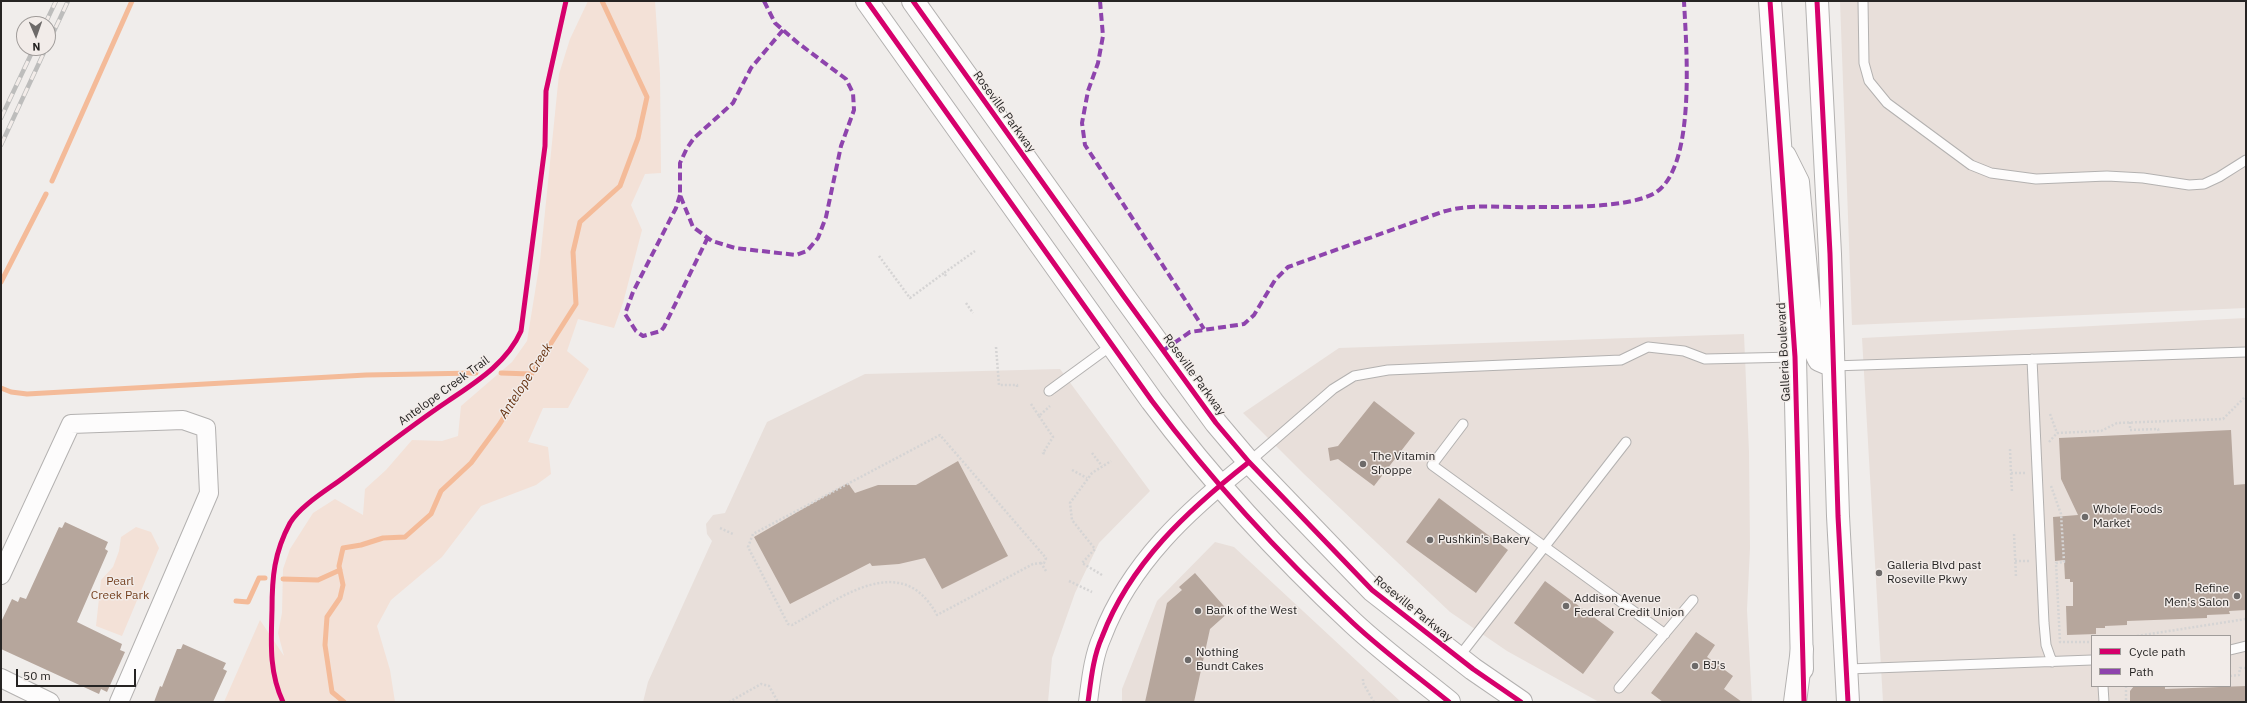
<!DOCTYPE html>
<style>
body{margin:0}
#map{position:relative;width:2247px;height:703px;overflow:hidden;background:#f0edeb;font-family:"IBM Plex Sans",sans-serif}
canvas{display:block}
.frame{position:absolute;inset:0;border:2px solid #262423;pointer-events:none}
.legend{position:absolute;left:2091px;top:635px;width:140px;height:52px;box-sizing:border-box;background:#f2ece9;border:1px solid #a09c9a;margin:0;padding:5px 7px;list-style:none;font-size:12px;color:#262423}
.legend li{display:flex;align-items:center;gap:8px;height:20px}
.legend b{width:20px;border:1px solid #a09c9a}
.north{position:absolute;left:16px;top:16px;width:40px;height:40px;box-sizing:border-box;background:#f2ece9;border:1px solid #a09c9a;border-radius:50%;rotate:178deg;font-size:11px;font-weight:700;line-height:16px;text-align:center;color:#262423}
.north::after{content:'';display:block;margin:auto;width:14px;height:18px;background:#6d6a69;clip-path:polygon(50% 0,100% 100%,50% 72%,0 100%)}
.scale{position:absolute;left:16px;top:669px;width:120px;height:18px;box-sizing:border-box;border:2px solid #262423;border-top:0;padding-left:5px;font-size:12px;line-height:14px;white-space:nowrap;color:#262423;-webkit-text-stroke:3px #f2ece9;paint-order:stroke}
</style>
<div id="map">
<canvas width="2247" height="703"></canvas>
<div class="frame"></div>
<ul class="legend">
<li><b style="height:5px;background:#d6006c"></b>Cycle path</li>
<li><b style="height:5px;background:#8e44ad"></b>Path</li>
</ul>
<div class="north">N</div>
<div class="scale">50 m</div>
</div>
<script>
const ctx = document.querySelector('canvas').getContext('2d');
ctx.lineJoin = 'round';
function fillPath(path, color) { ctx.fillStyle = color; ctx.fill(path, 'evenodd'); }
function strokePath(path, color, width, dash) { ctx.strokeStyle = color; ctx.lineWidth = width; ctx.lineCap = dash ? 'butt' : 'round'; ctx.setLineDash(dash || []); ctx.stroke(path); }
function write(font, color, halo, rows, align = 'center') {
  ctx.font = font + ' "IBM Plex Sans",sans-serif'; ctx.lineWidth = 3; ctx.setLineDash([]); ctx.textBaseline = 'middle'; ctx.strokeStyle = halo; ctx.fillStyle = color; for (const [text, x, y, turn = 0] of rows) {
    ctx.save(); ctx.translate(x, y); ctx.rotate((+turn || 0) * Math.PI / 180); ctx.textAlign = isNaN(turn) ? turn : align; if (halo) ctx.strokeText(text, 0, 0); ctx.fillText(text, 0, 0); ctx.restore();
  }
}
const built = new Path2D(`
 M1840,1H2246V308L1852,325Z
 M2246,318V702H1883L1862,338ZM2092,636H2230V686H2092Z
 M1744,334L1749,452L1750,548L1747,610L1752,702H1599L1507,651L1450,612L1304,474L1243,413L1339,348Z
 M1060,369L1150,491L1099,543L1075,593L1052,658L1048,702H643L648,682L712,541L707,534L706,524L713,515L725,513L767,422L865,374Z
 M1215,542L1234,547L1401,702H1122V689L1157,601Z`);
const green = new Path2D(`
 M588,1H655L660,74L661,173L645,174L631,205L642,230L623,303L614,328L578,319L567,351L589,369L568,408H543L528,442L548,447L551,474L536,485L481,506L442,557L391,600L377,626L390,670L395,702H224L260,620L284,656L278,633L282,613L283,569L290,549L313,513L335,499L363,515L365,489L386,470L412,440L442,441L458,436L461,406L512,362L527,341L540,261L559,74L570,39Z
 M136,527L151,532L159,548L122,636L96,626L101,580L113,567L119,551L121,537Z`);
const stream = new Path2D(`
 M52,181L132,1
 M1,282L46,194
 M501,373L531,374
 M1,388L11,392L27,394L366,375L476,373
 M283,579L318,580L340,570
 M236,601L248,602L259,578H265
 M344,702L332,692L325,645L327,617L340,598L343,585L339,566L343,548L361,545L383,538L405,537L431,514L441,491L471,463L499,425L576,304L573,252L580,222L620,186L638,138L647,97L602,1`);
const building = new Path2D(`
 M1374,401L1415,433L1374,486L1338,459L1330,461L1328,448L1338,446Z
 M2231,430L2234,485L2246,484V610L2229,611L2230,614L2207,615V618L2127,621V625L2105,626V628H2096V634L2067,635L2066,606H2073V582H2070V579H2065L2064,560L2055,561L2053,517L2078,515L2061,479L2059,438Z
 M958,461L1008,556L942,589L925,558L899,564L872,566L870,563L790,604L754,537L848,483L855,493L878,485H916Z
 M1439,498L1508,550L1476,593L1406,542Z
 M65,522L108,542L105,549L108,551L77,622L122,644L120,650L125,652L107,692L101,689L99,694L1,649V622L12,599L18,602L20,597L26,599L59,527L62,528Z
 M1195,573L1229,612L1210,629L1194,702H1145L1167,603L1182,590L1179,587Z
 M1545,581L1614,632L1583,674L1514,623Z
 M1696,632L1715,645L1707,657L1733,676L1724,689L1742,702H1663L1651,693Z
 M183,644L226,663L223,669L227,671L213,702H154L160,686L162,687L177,649H181Z
 M2134,686H2165V689L2246,686V702H2130V691Z`);
const path = new Path2D(`
 M879,256L910,298L944,273
 M946,276L944,273L975,251
 M966,303L973,313
 M996,347L999,385H1017V387
 M1031,404L1039,416L1050,406
 M2050,414L2057,433
 M1039,416L1053,437L1043,453L1046,454
 M2130,422V430L2158,429L2159,433
 M2049,442L2057,433L2101,431L2117,423L2223,419L2246,396
 M2010,449L2011,473H2025
 M1092,453L1102,466
 M1072,470L1087,478
 M2011,473L2012,492
 M2051,486L2061,514L2064,562L2056,563L2060,642H2092
 M720,528L733,534
 M2014,534L2016,577
 M2015,561H2029
 M1041,563L1033,564L937,615C901,548 838,600 792,625L788,624L748,547L753,534L940,435L1046,558L1044,563H1041L1046,571
 M1102,575L1082,563L1095,549L1072,520L1070,503L1092,473L1111,461
 M1069,581L1092,592
 M2137,636L2246,619
 M2230,676L2239,675L2240,668H2246
 M1363,679V683L1374,702
 M2126,686V702
 M729,702L761,684L769,686L778,702`);
const lane = new Path2D(`
 M1863,1L1864,63L1869,81L1887,103L1971,165L1991,173L2036,179L2107,176L2143,178L2189,185L2204,184L2219,177L2246,160
 M2032,359L2044,623L2046,645L2052,662
 M1833,366L2246,352
 M1049,391L1112,345
 M1463,424L1432,465L1665,634
 M1249,462L1333,389L1354,376L1388,370L1621,360L1648,347L1684,351L1705,359L1795,357
 M2230,650L2246,646
 M1458,658L1626,442
 M1848,669L2092,660
 M2103,686L2104,702
 M1619,688L1693,600`);
const street = new Path2D(`
 M1,575L71,424L183,420L206,428L209,493L119,702
 M1,678L50,702
 M1088,702C1091,680 1093,657 1102,637C1130,563 1188,510 1249,462`);
const secondary = new Path2D(`
 M1770,1L1795,357L1802,669
 M1817,1L1830,254L1838,516L1848,702
 M1785,156L1798,182L1813,347L1819,360L1833,366`);
const primary = new Path2D(`
 M867,1L1152,401C1212,481 1280,555 1353,623C1383,651 1417,676 1449,702
 M913,1L1125,298L1216,423L1249,462L1372,590L1473,669L1521,702
 M1795,702L1802,649`);
const rail = new Path2D(`
 M45,24L56,1
 M48,44L68,1
 M1,118L34,48
 M1,145L46,48`);
const quiet = new Path2D(`
 M764,1L775,23L783,30L798,43L846,79L853,93L854,110L841,146L826,217L818,238L807,251L796,255L735,248L712,241L693,227L680,195V163L687,148L694,138L733,103L751,68L783,30
 M1100,1L1103,36L1098,63L1088,91L1082,123L1085,145L1204,329
 M680,195L676,208L633,292L625,314L636,331L643,336L661,331L664,327L708,237
 M1164,350L1190,332L1244,324L1254,315L1275,280L1288,267L1442,212C1471,203 1504,208 1535,207C1566,207 1629,208 1655,193C1697,167 1686,44 1684,1`);
const cycleway = new Path2D(`
 M867,1L1152,401C1212,481 1280,555 1353,623C1383,651 1417,676 1449,702
 M913,1L1125,298L1216,423L1249,462L1372,590L1473,669L1521,702
 M1770,1L1795,357L1804,702
 M1817,1L1830,254L1838,516L1848,702
 M283,702C269,672 271,643 272,610C272,577 274,553 290,523C300,506 327,490 343,478C378,452 412,425 448,401C476,382 507,363 521,331L545,146L546,91L566,1
 M1088,702C1091,680 1093,657 1102,637C1130,563 1188,510 1249,462`);
const markers = [
 [1363,464,4,"#6d6a69"],
 [2085,517,4,"#6d6a69"],
 [1430,540,4,"#6d6a69"],
 [1879,573,4,"#6d6a69"],
 [2237,596,4,"#6d6a69"],
 [1566,606,4,"#6d6a69"],
 [1198,611,4,"#6d6a69"],
 [1188,660,4,"#6d6a69"],
 [1695,666,4,"#6d6a69"]
];
const streetNames = [
 ["Roseville Parkway",1004,112,54],
 ["Galleria Boulevard",1784,352,-93],
 ["Roseville Parkway",1194,375,54],
 ["Antelope Creek Trail",444,391,-36],
 ["Roseville Parkway",1413,609,39]
];
const poiNames = [
 ["The Vitamin",1371,457],
 ["Shoppe",1371,471],
 ["Whole Foods",2093,510],
 ["Market",2093,524],
 ["Pushkin's Bakery",1438,540],
 ["Galleria Blvd past",1887,566],
 ["Roseville Pkwy",1887,580],
 ["Refine",2229,589,"right"],
 ["Men's Salon",2229,603,"right"],
 ["Addison Avenue",1574,599],
 ["Federal Credit Union",1574,613],
 ["Bank of the West",1206,611],
 ["Nothing",1196,653],
 ["Bundt Cakes",1196,667],
 ["BJ's",1703,666]
];
const parkNames = [
 ["Pearl",120,582],
 ["Creek Park",120,596]
];
const waterNames = [
 ["Antelope Creek",526,381,-57]
];
fillPath(built, '#e8dfda');
fillPath(green, '#f3e1d7');
strokePath(stream, '#f4bb99', 5);
fillPath(building, '#b6a69c');
strokePath(lane, '#b3b1b0', 11);
strokePath(street, '#b3b1b0', 20);
strokePath(secondary, '#b3b1b0', 24);
strokePath(primary, '#b3b1b0', 24);
strokePath(path, '#d5d4d4', 2.5, [2, 2]);
strokePath(lane, '#fdfcfc', 9);
strokePath(street, '#fdfcfc', 18);
strokePath(secondary, '#fdfcfc', 22);
strokePath(primary, '#fdfcfc', 22);
strokePath(rail, '#bdbdbc', 4.5);
strokePath(rail, '#f2ece9', 3, [9]);
strokePath(quiet, '#8e44ad', 4, [8, 4]);
strokePath(cycleway, '#d6006c', 5);
for (const [x, y, r, color] of markers) { const dot = new Path2D(); dot.arc(x, y, r, 0, 2 * Math.PI); ctx.fillStyle = color; ctx.fill(dot); strokePath(dot, '#f2ece9', 1.5); }
write('12px', '#262423', '#f2ece9', streetNames);
write('12px', '#262423', '#f2ece9', poiNames, 'left');
write('12px', '#743f1e', '#f2ece9', parkNames);
write('italic 13px', '#673311', '#f2ece9', waterNames);
</script>
